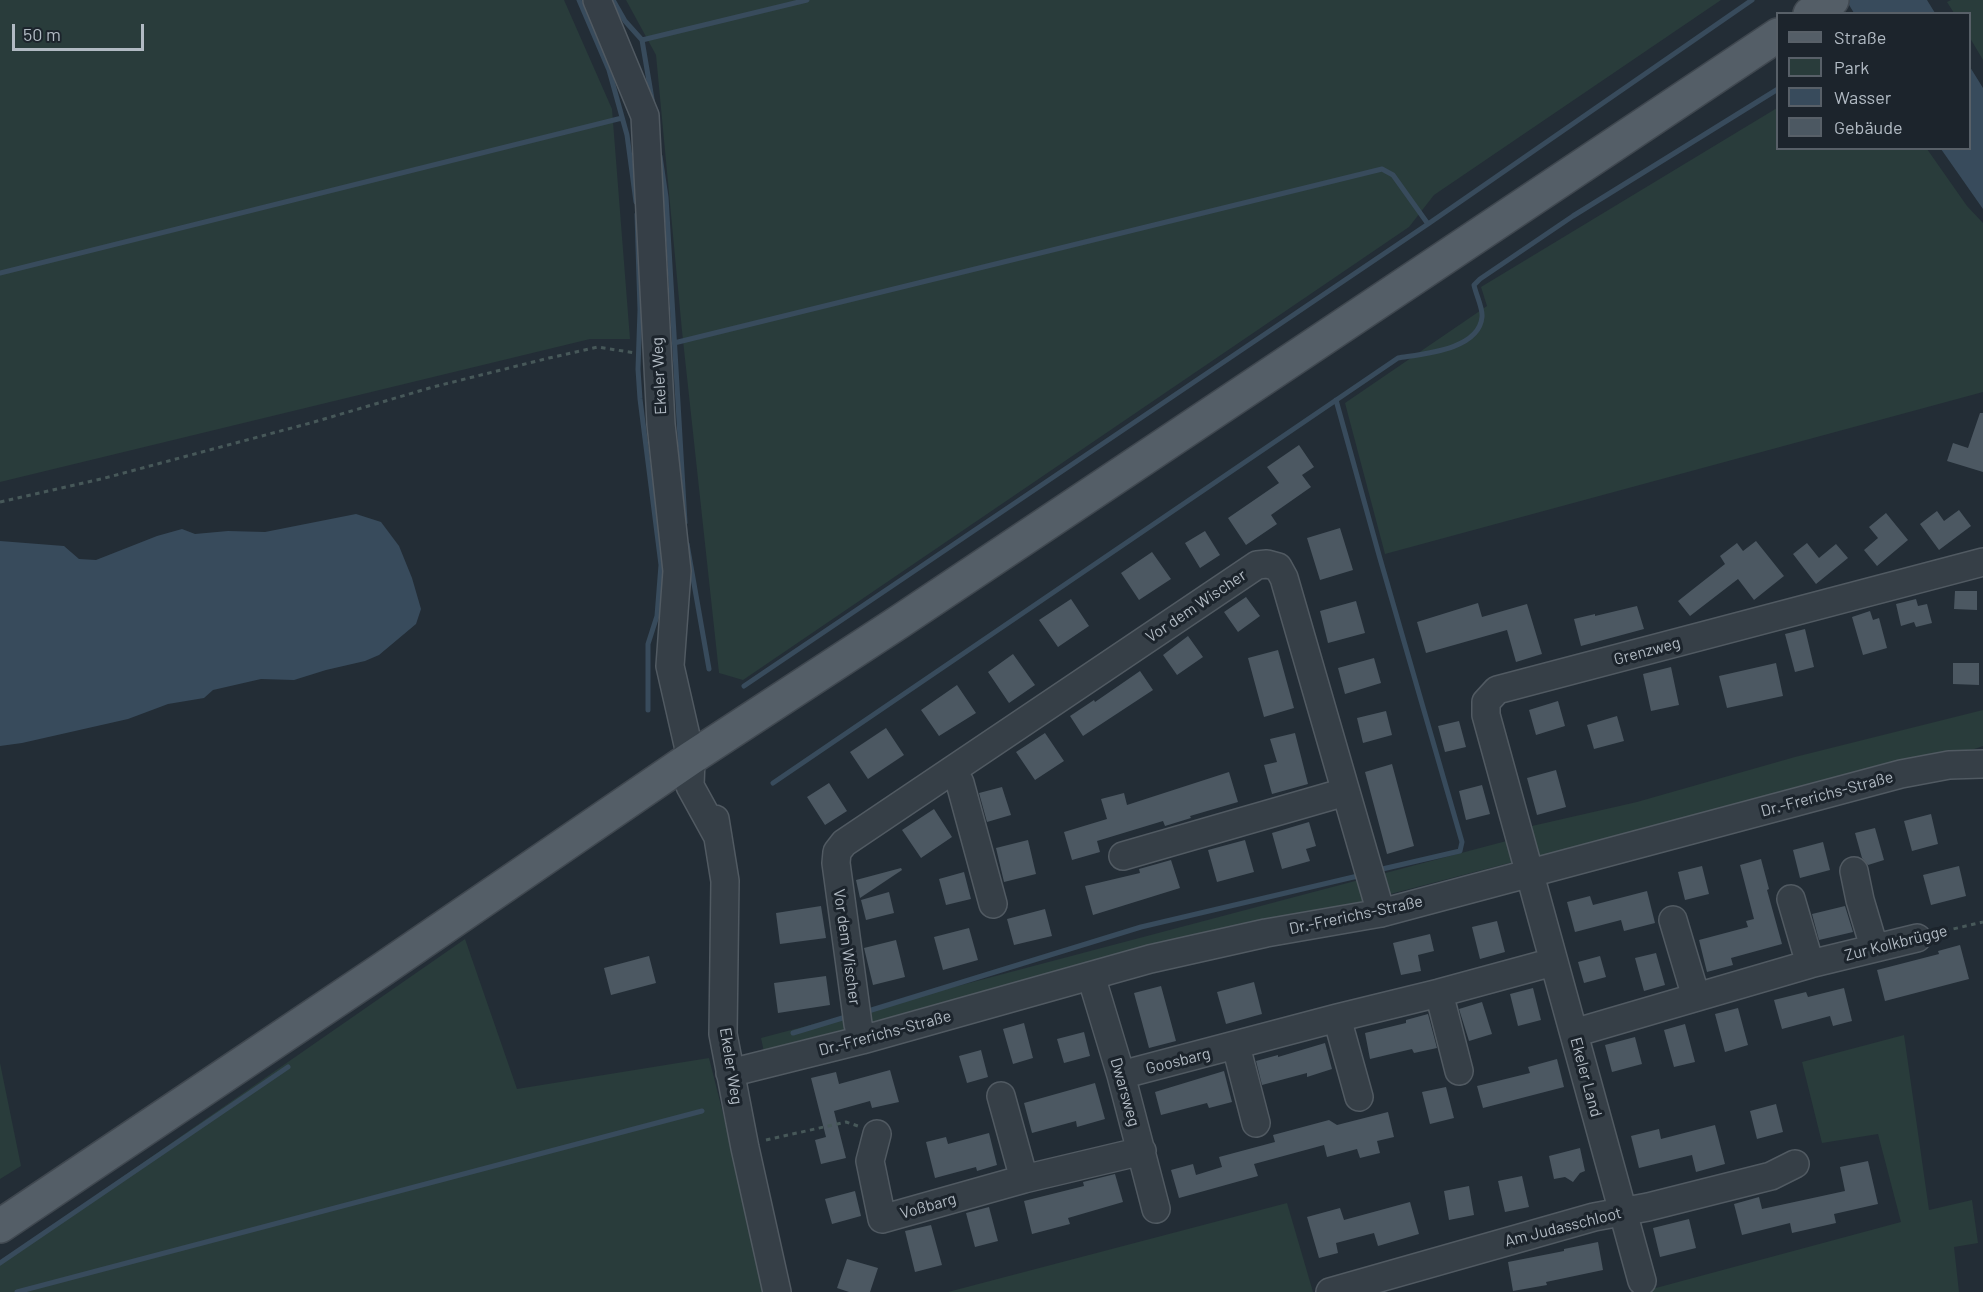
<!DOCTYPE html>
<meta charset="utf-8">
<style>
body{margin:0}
#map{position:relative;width:1983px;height:1292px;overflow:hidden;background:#232d36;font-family:Barlow,sans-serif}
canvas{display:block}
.legend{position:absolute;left:1776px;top:12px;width:195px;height:138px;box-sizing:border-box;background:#1c242c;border:2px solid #586068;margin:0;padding:8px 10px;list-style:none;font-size:18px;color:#b1bac3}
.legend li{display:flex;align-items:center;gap:12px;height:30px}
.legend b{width:30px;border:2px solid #586068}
.scale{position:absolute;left:12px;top:24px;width:132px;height:27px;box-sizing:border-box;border:3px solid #b1bac3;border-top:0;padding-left:8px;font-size:18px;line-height:21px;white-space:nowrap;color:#b1bac3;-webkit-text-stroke:4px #1c242c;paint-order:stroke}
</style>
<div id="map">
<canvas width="1983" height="1292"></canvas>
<ul class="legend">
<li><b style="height:8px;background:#545e67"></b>Straße</li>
<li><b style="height:16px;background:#293c3b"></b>Park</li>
<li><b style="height:16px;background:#384b5c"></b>Wasser</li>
<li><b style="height:16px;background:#4c5862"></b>Gebäude</li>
</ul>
<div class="scale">50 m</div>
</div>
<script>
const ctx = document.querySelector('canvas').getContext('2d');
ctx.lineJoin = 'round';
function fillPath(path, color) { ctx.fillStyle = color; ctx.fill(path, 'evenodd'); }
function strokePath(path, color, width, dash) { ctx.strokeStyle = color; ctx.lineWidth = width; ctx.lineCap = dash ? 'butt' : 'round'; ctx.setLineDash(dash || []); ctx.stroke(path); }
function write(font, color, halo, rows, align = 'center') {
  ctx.font = font + ' Barlow,sans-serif'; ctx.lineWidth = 6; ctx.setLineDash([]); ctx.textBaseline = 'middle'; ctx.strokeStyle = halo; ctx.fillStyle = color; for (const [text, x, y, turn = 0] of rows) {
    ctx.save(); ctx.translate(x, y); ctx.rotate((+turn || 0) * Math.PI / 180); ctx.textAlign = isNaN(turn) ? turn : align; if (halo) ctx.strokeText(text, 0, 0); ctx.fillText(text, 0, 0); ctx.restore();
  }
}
const green = new Path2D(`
 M0,0H564L612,109L630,339H590L0,482Z
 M626,0H1721L1434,195L1409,227L743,680L719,673L682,331L656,55Z
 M1951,0H1983V60L1970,38V14L1954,13L1947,2Z
 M1777,108L1778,148L1927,149L1967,206L1983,223V392L1385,554L1345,403L1487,306L1481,287Z
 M1983,710V746C1966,753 1949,754 1930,754L1542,858L1540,855L765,1057L761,1038L1533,834L1532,826L1637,802L1795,757Z
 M465,939L517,1089L709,1058L768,1292H0V1262Z
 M1904,1035L1929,1210L1972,1200L1978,1243L1954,1247L1959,1292H1641L1901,1222L1878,1134L1822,1143L1802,1062Z
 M0,1063L21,1166L0,1179Z
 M1287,1203L1313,1292H948Z`);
const water = new Path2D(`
 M1846,0H1927L1935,13H1854Z
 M1970,67L1983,88V209L1941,149L1970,148Z
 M356,514L381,522L399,546L412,578L421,609L416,624L379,655L365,661L326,670L294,680L261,679L213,690L204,698L168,704L128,719L22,743L0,746V541L64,546L79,559L96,560L157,536L182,529L195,534L228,531L265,532Z`);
const stream = new Path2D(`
 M579,0L609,70L627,135L636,202
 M613,0L625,21L642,40L653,105
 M642,40L807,0
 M660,156L666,197L685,523
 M637,214L640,310L638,369L640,399L661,565L657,616L648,644V710
 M0,273L622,118
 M674,343L1382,169L1393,175L1428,224L1752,0
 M1336,400L1379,555L1462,842L1460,851L1378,870
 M687,544L709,669
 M744,686L1428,224
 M773,783L1398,358C1422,354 1479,350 1482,317C1483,308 1476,295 1474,285L1480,279L1573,216L1778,89
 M865,1012L1141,927L1362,875
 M793,1033L849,1016
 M0,1263L288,1067
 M17,1292L702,1111`);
const building = new Path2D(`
 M1980,413H1983V472L1947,461L1953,443L1968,448Z
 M1299,445L1314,467L1302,475L1311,487L1271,515L1277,524L1246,545L1228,518L1279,483L1267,467Z
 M1959,510L1971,526L1939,550L1920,524L1937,511L1944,521Z
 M1886,513L1908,540L1877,566L1864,550L1878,538L1869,527Z
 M1340,528L1353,570L1320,580L1307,538Z
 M1205,531L1220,555L1200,568L1185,543Z
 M1756,541L1784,576L1754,600L1738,579L1690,616L1678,601L1725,564L1720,556L1737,543L1743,551Z
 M1807,543L1819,558L1836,544L1848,558L1816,584L1793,554Z
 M1152,552L1171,579L1139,600L1121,573Z
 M1955,591H1977V610L1954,609Z
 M1246,597L1260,616L1238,632L1224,612Z
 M1071,599L1089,626L1058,647L1039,620Z
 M1916,599L1918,606L1927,604L1932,623L1916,627L1914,622L1901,626L1896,604Z
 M1356,601L1365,633L1328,643L1320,611Z
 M1478,603L1482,617L1527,604L1542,654L1516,662L1507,630L1426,653L1417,622Z
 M1637,606L1644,629L1581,646L1574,619L1595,614V616Z
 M1870,611L1873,620L1879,618L1887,648L1863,655L1852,617Z
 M1805,629L1814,667L1795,672L1785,634Z
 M1188,636L1203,657L1177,675L1163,655Z
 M1278,650L1294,708L1264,717L1248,658Z
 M1013,654L1035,685L1009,703L988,672Z
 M1374,658L1381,683L1345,694L1338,668Z
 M1776,663L1783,696L1727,708L1719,676Z
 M1953,663H1979V685L1953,684Z
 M1671,667L1679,705L1651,711L1643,674Z
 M1140,671L1153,690L1083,736L1070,716L1094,700L1095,702Z
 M957,685L976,713L939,736L921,710Z
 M1558,701L1565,726L1536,735L1529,710Z
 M1386,711L1392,735L1363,743L1357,718Z
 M1617,716L1624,741L1594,749L1587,725Z
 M1459,721L1466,747L1445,752L1438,726Z
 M886,728L904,755L868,779L850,752Z
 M1045,733L1064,761L1035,780L1016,752Z
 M1295,733L1308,784L1272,794L1264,765L1277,762L1270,739Z
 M1392,764L1414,846L1387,854L1365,772Z
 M1556,770L1566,807L1537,815L1527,778Z
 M1229,772L1238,802L1190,816L1191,818L1165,826L1163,821L1097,841L1100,852L1072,860L1064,832L1107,819L1101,799L1124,793L1127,805Z
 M829,783L847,811L825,825L807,797Z
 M1482,785L1490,814L1466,820L1459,791Z
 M1002,787L1011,815L987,822L979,793Z
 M934,809L952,837L921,858L902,830Z
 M1931,814L1938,844L1912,851L1904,821Z
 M1309,822L1316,846L1306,849L1310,861L1282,869L1272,833Z
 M1875,828L1884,860L1868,865L1862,858L1855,833Z
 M1028,840L1036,874L1004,882L996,848Z
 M1245,840L1254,872L1217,882L1208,850Z
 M1823,842L1830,870L1800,878L1793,850Z
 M1761,859L1769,889L1767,890L1782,944L1731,958L1733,965L1707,972L1699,940L1748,927L1746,921L1754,919L1740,865Z
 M1171,860L1180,888L1093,915L1085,886L1140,873L1139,869Z
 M1702,866L1709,894L1685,900L1678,872Z
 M1959,866L1966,896L1931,905L1923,875Z
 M901,868L902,870L860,898L856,880Z
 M964,872L971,899L946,905L939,879Z
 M1647,891L1655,923L1624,931L1621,920L1575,932L1567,902L1590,896L1593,905Z
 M889,892L894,913L866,920L861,900Z
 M821,906L826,938L780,944L776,913Z
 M1845,906L1853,932L1819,940L1812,914Z
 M1045,909L1052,936L1014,945L1007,919Z
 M1497,921L1505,952L1480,959L1472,927Z
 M969,928L978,960L943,970L934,937Z
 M1430,934L1434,951L1418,955L1421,971L1401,975L1393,943Z
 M896,940L905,977L873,985L864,948Z
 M1960,945L1969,979L1885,1001L1877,970L1939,954L1938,951Z
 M1656,953L1665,985L1644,991L1635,958Z
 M649,956L656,983L611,995L604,968Z
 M1600,956L1606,977L1584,983L1578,962Z
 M826,976L830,1005L778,1013L774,983Z
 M1254,982L1262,1014L1226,1024L1217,992Z
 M1161,986L1176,1041L1149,1048L1134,993Z
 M1533,988L1541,1020L1518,1026L1510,994Z
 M1844,988L1852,1021L1833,1026L1830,1016L1782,1029L1774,1000L1806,992L1808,997Z
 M1482,1002L1492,1034L1469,1041L1459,1009Z
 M1738,1008L1748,1045L1725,1052L1715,1014Z
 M1428,1014L1437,1048L1414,1053L1412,1049L1370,1059L1365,1033L1406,1023V1020Z
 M1024,1023L1033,1058L1013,1064L1003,1029Z
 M1685,1024L1695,1062L1674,1067L1664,1030Z
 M1084,1032L1090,1056L1064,1063L1057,1039Z
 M1635,1037L1642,1064L1612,1072L1605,1045Z
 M1325,1043L1332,1069L1307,1077V1073L1262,1085L1256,1061L1278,1055V1057Z
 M981,1050L988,1077L967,1083L959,1056Z
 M1557,1059L1564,1087L1483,1108L1477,1086L1530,1073L1528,1067Z
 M890,1070L899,1102L872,1108L870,1101L834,1111L846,1158L821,1164L815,1140L826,1137L811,1078L836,1072L839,1084Z
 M1224,1071L1232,1102L1209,1108L1207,1103L1161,1115L1155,1092Z
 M1095,1083L1105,1119L1077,1127L1076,1121L1032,1133L1024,1103Z
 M1446,1087L1454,1118L1430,1124L1422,1092Z
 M1776,1104L1783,1132L1757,1139L1750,1111Z
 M1388,1112L1394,1137L1377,1141L1380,1153L1360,1158L1357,1149L1327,1157L1324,1145L1254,1164L1258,1176L1179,1198L1171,1170L1193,1164L1196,1175L1222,1167L1219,1157L1275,1142L1273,1135L1329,1120L1337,1125Z
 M1715,1125L1725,1164L1696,1172L1692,1155L1639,1168L1631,1136L1659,1129L1661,1139Z
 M989,1133L997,1165L977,1171L976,1167L935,1178L926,1142L946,1137L948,1144Z
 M1580,1148L1585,1171L1580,1173L1573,1182L1565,1177L1554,1179L1549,1156Z
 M1868,1161L1878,1204L1834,1214L1836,1223L1792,1233L1790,1223L1742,1235L1734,1204L1759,1197L1762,1209L1845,1191L1840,1167Z
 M1115,1174L1123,1202L1068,1218L1070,1224L1032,1234L1024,1201L1084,1186L1083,1182Z
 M1522,1176L1529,1207L1505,1212L1498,1181Z
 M1469,1186L1474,1215L1449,1220L1444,1191Z
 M855,1191L861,1216L832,1224L825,1199Z
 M1410,1202L1419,1234L1378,1246L1374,1233L1336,1243L1338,1253L1319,1258L1307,1217L1340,1208L1344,1220Z
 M989,1207L998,1241L975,1247L966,1213Z
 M1689,1219L1696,1248L1660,1257L1653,1228Z
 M931,1225L942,1265L915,1272L905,1231Z
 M1598,1242L1603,1270L1546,1282L1547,1285L1513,1291L1508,1262L1564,1251V1249Z
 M847,1259L878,1268L870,1292H849L837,1288Z`);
const path = new Path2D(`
 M0,502L105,478L314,422L433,387L549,358L598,347L635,353
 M1936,933L1983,922
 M766,1140L846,1122L858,1126`);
const minor = new Path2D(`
 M597,0L645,116L661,424L677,571L670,666L691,758L690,786L718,837
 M953,770L960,783L993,904
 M715,819L725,881L723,1034L745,1148L777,1292
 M1123,856L1345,792
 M1854,871L1860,900L1874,947
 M1791,899L1810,964
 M1673,920L1696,997
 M1091,976L1121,1075L1156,1209
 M1439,993L1459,1071
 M1337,1018L1359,1097
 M1574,1033L1810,964L1917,938
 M862,1040L858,1024L836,863L837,852L844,843L1257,565L1267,564L1278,567L1284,578L1381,913
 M1236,1046L1256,1123
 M730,1073L862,1040L1150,959L1266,933L1381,913L1901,774L1949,765L1983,764
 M1121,1075L1337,1018L1439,993L1553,962
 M1001,1096L1024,1179
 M877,1134L870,1161L882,1219L1024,1179L1142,1151
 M1642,1281L1486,715V702L1497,690L1983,562
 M1330,1292L1594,1217L1648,1207L1771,1176L1795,1164`);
const major = new Path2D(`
 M1810,14L1832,0
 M0,1226L380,971L691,758L899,622L1778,35`);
const streetNames = [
 ["Ekeler Weg",659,376,-93],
 ["Vor dem Wischer",1196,606,-34],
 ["Grenzweg",1647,651,-15],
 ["Dr.-Frerichs-Straße",1827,794,-15],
 ["Dr.-Frerichs-Straße",1356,915,-12],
 ["Zur Kolkbrügge",1896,943,-14],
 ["Vor dem Wischer",847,947,82],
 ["Dr.-Frerichs-Straße",885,1033,-15],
 ["Goosbarg",1178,1061,-14],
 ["Ekeler Weg",731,1066,81],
 ["Ekeler Land",1586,1077,75],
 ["Dwarsweg",1125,1092,74],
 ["Voßbarg",928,1206,-16],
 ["Am Judasschloot",1563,1227,-14]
];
fillPath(green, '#293c3b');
fillPath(water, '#384b5c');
strokePath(stream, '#384b5c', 5);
fillPath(building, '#4c5862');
strokePath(minor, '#515a62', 30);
strokePath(major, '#404850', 36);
strokePath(path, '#475859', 3, [4.5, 4.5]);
strokePath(minor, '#363f47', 27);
strokePath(major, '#545e67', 33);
write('16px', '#b1bac3', '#1c242c', streetNames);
</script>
